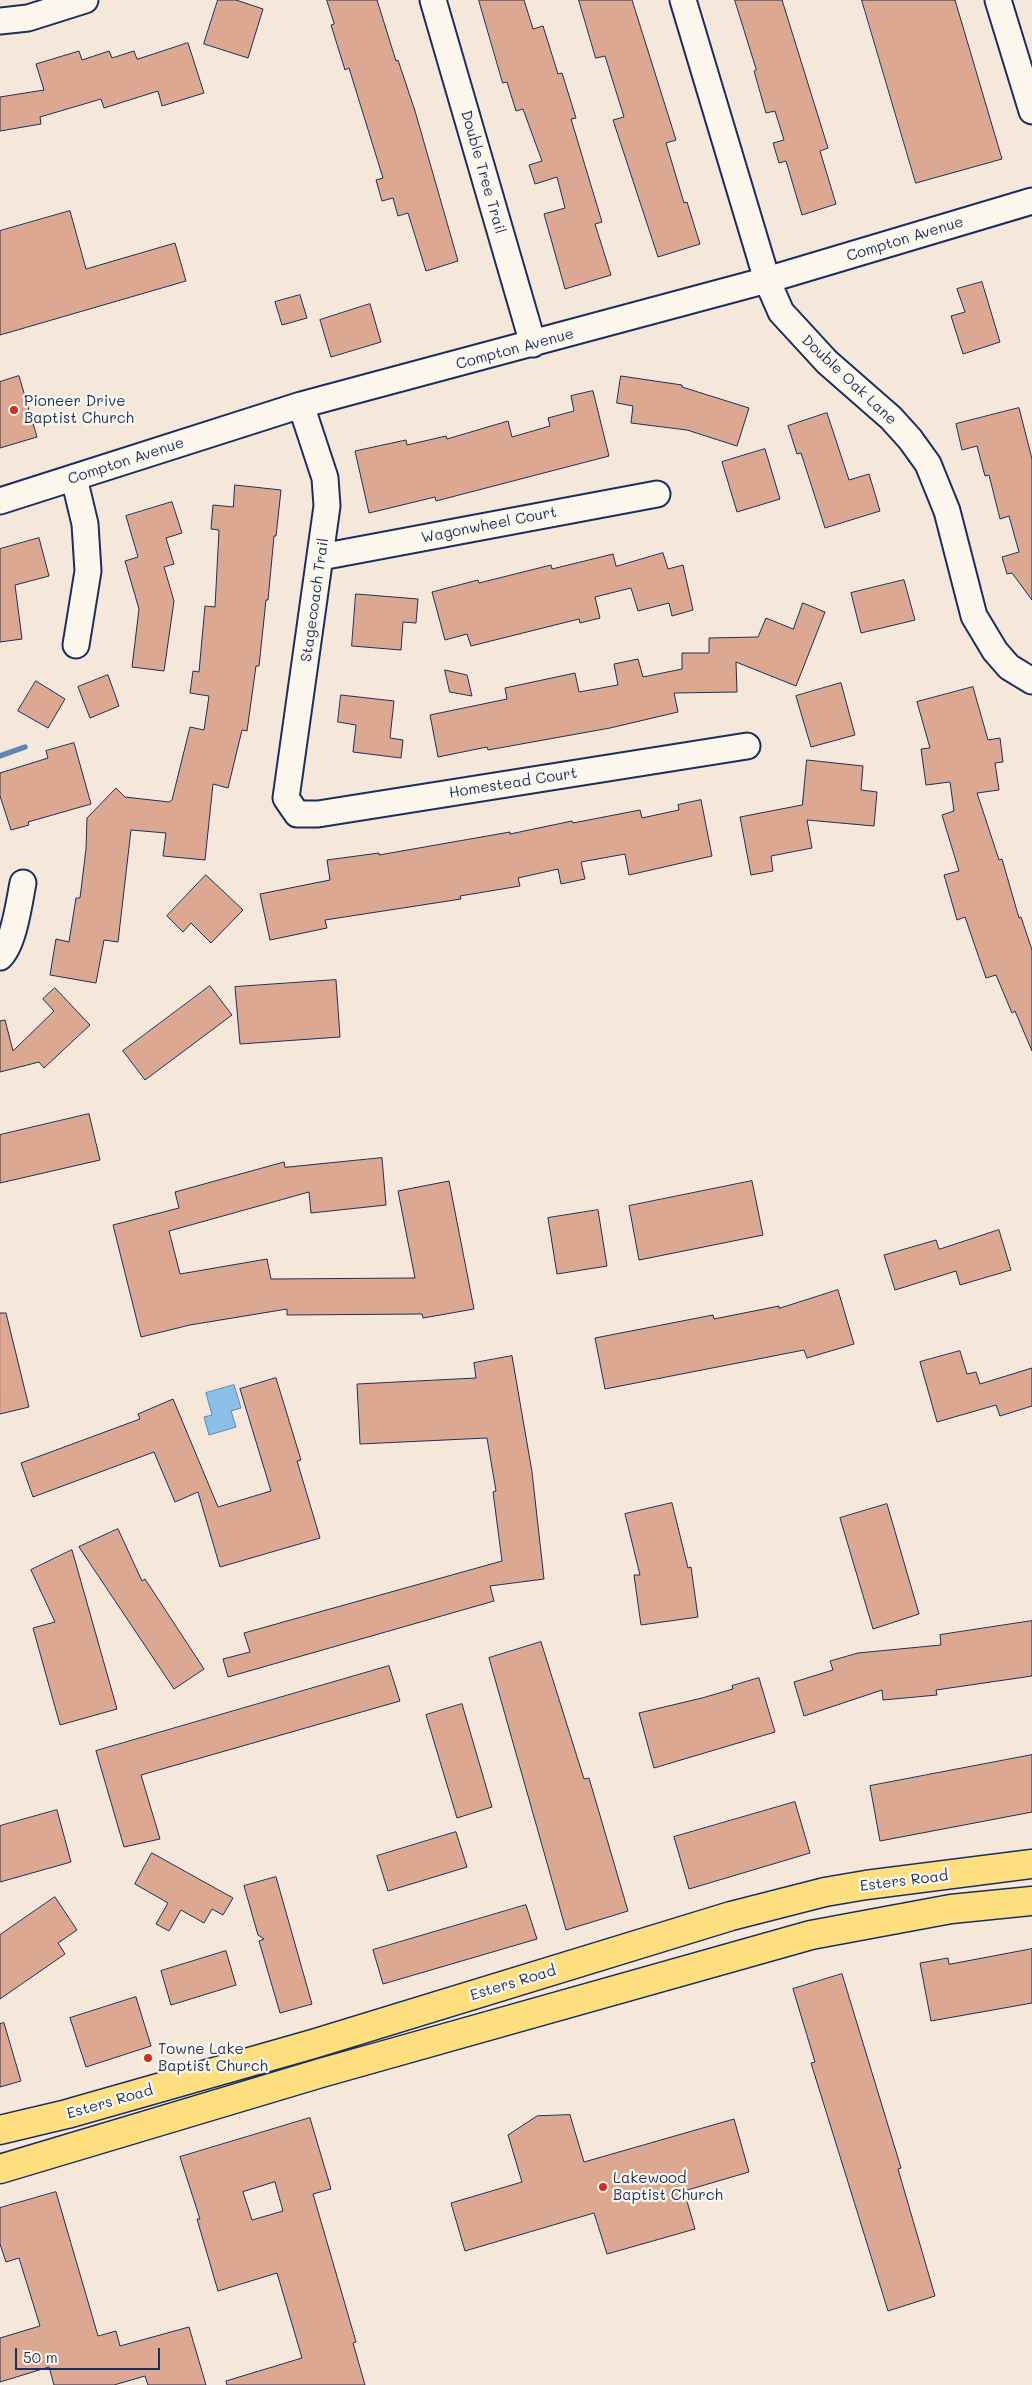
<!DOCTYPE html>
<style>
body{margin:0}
#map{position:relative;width:1032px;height:2385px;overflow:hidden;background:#f5e7da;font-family:Mali,sans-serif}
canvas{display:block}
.scale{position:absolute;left:15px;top:2348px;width:145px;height:22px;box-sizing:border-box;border:2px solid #1b2f5e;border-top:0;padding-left:6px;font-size:15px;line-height:18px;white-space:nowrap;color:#1b2f5e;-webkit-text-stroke:4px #fbf7ec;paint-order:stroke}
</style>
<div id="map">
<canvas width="1032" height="2385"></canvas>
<div class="scale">50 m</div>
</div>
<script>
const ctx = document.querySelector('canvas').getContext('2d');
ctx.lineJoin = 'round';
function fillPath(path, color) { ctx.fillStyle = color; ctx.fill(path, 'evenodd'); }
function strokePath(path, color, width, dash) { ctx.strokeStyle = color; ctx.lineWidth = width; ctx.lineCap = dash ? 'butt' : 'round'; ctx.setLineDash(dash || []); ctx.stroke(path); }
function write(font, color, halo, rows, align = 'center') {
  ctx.font = font + ' Mali,sans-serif'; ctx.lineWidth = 4.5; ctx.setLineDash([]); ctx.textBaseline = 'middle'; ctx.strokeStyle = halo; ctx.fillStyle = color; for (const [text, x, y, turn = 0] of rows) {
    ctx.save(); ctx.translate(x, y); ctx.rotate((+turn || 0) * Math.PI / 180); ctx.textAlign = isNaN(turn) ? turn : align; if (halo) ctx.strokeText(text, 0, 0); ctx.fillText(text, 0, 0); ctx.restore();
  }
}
const water = new Path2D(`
 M234,1385L241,1408L231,1411L236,1427L209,1435L204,1417L212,1415L206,1393Z`);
const stream = new Path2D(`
 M0,756L25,747`);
const building = new Path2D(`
 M218,0H236L263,9L248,58L204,44Z
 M327,0H377L396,61L398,60L415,111L458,261L426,271L408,213L398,216L393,198L382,201L376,180L383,178L349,68L345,70L331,25L334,24Z
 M479,0H524L533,29L543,26L558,74L562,73L576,118L571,119L602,222L595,224L611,275L565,289L544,214L565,208L557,177L535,184L529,165L542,161L523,109L516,111L507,82L503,83Z
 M579,0H632L676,140L666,143L684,203L687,202L700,244L658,257L613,120L624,117L605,56L596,58Z
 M735,0H782L828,148L820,151L836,204L802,215L786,161L779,163L773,143L784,140L775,111L766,113L754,71L756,70Z
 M862,0H955L1002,159L916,183Z
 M188,43L204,93L162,106L158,91L104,108L101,99L40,117L41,124L0,131V97L44,90L36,64L79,51L82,60L109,51L112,58L134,51L137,59Z
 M70,211L86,269L175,243L186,281L0,335V231Z
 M982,282L1000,342L963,354L951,316L965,312L957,289Z
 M300,295L307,318L282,325L275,302Z
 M370,304L381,342L331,357L320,320Z
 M19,376L37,437L0,448V382Z
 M621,376L682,385V387L749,408L737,446L687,430L631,423L633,406L617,403Z
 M593,391L609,456L436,501L435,497L369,513L355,451L406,440L407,445L446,436L447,439L508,421L512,437L550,426L548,418L574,411L571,396Z
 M1019,408L1032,459V600L1012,573L1007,574L1002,557L1019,552L1009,516L1000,519L989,475L985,476L977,446L962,450L956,424Z
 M827,413L849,480L869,474L880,511L825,528L801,453L797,454L788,426Z
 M765,449L780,499L737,512L722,462Z
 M235,485L281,490L276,536H274L268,600H266L259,666H256L247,731L242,730L228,788L213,784L205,860L163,856L166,833L131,830L118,942L104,940L96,983L50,975L56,939L69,942L76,898H80L86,849L87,818L116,788L125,797L169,802L172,800L190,727L204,730L209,696L190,693L193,671L199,672L205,606L215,607L219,530L211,529L213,505L233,507Z
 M172,502L182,533L166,538L174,564L164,567L174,601L164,671L132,667L139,609L125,561L138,557L126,516Z
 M39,538L49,576L15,585L22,639L0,642V549Z
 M663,553L668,569L683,565L693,610L672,616L669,603L638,611L631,588L595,597L600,618L580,623L579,619L471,646L467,634L445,640L432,592L478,580L479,583L551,565L552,569L613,554L616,566Z
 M904,580L915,620L861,633L851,593Z
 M356,594L418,599L416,623L403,622L401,650L352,646Z
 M803,603L825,612L796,686L736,662L737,692L674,693L678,712L610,728L488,750L487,747L438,757L430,715L507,699L505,688L575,673L579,692L618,685L614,664L638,659L643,677L682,669V653H709V638L758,637L766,618L793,629Z
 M445,670L467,675L472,696L450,692Z
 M108,675L119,706L90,718L78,687Z
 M36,681L65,699L48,728L18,711Z
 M841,683L855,735L811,747L796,696Z
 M973,687L988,740L1000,738L1003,762L995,763L999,790L977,793L999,860L1002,859L1019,918L1021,917L1032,950V1051L1015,1011L1012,1013L996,975L986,978L965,917L957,920L944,875L959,871L942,815L954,811L950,782L926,785L921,749L930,748L917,702Z
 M341,695L394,701L390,738L403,740L401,758L353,752L356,725L338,722Z
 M74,743L91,804L28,822L29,825L11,830L0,796V773L48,758L46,751Z
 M807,760L863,766L861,790L877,792L874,826L807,820L812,848L771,856L773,871L751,875L740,817L802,805Z
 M701,800L712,856L629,875L625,854L581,862L585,879L561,884L558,869L518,878L520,886L460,896L461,899L325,920L327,928L270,940L260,894L330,880L327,860L379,853V855L510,832V834L572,821L573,823L640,810L642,818L679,810L678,805Z
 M206,875L243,910L211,943L191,923L183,932L167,916Z
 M336,980L340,1037L240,1044L235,987Z
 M210,986L232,1015L145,1080L123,1051Z
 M55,988L90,1025L44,1068L39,1062L0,1072V1021L5,1020L13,1051L54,1011L43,999Z
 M89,1114L100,1160L0,1183V1135Z
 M382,1158L386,1205L311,1213L309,1192L169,1231L180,1274L267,1259L271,1279L415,1278L398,1191L449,1181L474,1309L423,1318L422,1314L287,1315V1309L190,1325L141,1337L113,1225L179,1208L175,1192L284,1162L285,1167Z
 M752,1181L763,1235L639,1260L629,1206Z
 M598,1210L607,1266L557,1274L548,1218Z
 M999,1230L1011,1270L960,1285L956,1271L895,1290L884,1255L936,1240L939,1249Z
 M838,1290L854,1344L807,1358L804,1350L605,1389L595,1338L713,1315L714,1319L779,1306V1308Z
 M0,1313H6L29,1407L0,1414Z
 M960,1351L967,1374L976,1372L980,1384L1032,1368V1406L1000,1416L996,1405L937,1422L920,1362Z
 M512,1356L532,1472L544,1579L490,1586L494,1601L228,1677L223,1659L250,1652L244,1633L502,1561L493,1492L496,1491L487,1438L360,1444L357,1384L476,1378L474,1363Z
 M276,1378L301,1460L297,1461L320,1538L220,1567L198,1492L175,1502L154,1452L33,1497L21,1463L140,1419L138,1414L173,1399L218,1507L271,1491L240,1389Z
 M672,1503L688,1568L691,1567L698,1617L641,1625L634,1575H640L625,1514Z
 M887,1504L919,1614L873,1629L840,1518Z
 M118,1529L142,1581L145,1579L204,1669L174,1689L79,1547Z
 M72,1550L117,1709L60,1725L33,1628L55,1622L31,1570Z
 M1032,1621V1676L936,1690L937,1695L883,1700L882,1690L804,1716L794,1682L833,1670L830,1661L858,1653L941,1645L940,1635Z
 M541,1642L584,1779L589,1778L628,1911L566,1930L489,1658Z
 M389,1666L400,1701L141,1775L160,1839L124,1847L96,1751Z
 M759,1678L775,1732L654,1768L639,1713L702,1698L733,1689L732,1686Z
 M462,1704L492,1807L457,1818L426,1715Z
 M1032,1755V1812L880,1841L870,1786Z
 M795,1802L810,1853L689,1889L674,1837Z
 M57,1810L71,1862L0,1882V1826Z
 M456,1832L467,1867L388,1891L377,1856Z
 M152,1853L233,1898L223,1915L212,1909L204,1923L181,1910L169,1931L156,1924L168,1903L135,1884Z
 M276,1877L312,2004L280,2013L259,1941L264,1939L258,1935L244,1886Z
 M55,1897L77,1930L58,1943L65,1954L0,1999V1935Z
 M526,1905L537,1939L383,1984L373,1950Z
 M1032,1949V2003L931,2021L920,1963L948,1958L949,1964Z
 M226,1951L236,1985L171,2005L161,1971Z
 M842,1974L901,2168L898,2169L935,2296L888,2311L811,2063L815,2062L793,1989Z
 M136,1997L151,2046L86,2067L70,2018Z
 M4,2023L21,2081L0,2087V2024Z
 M570,2115L584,2162L734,2119L749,2172L684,2191L695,2229L607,2254L594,2213L465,2251L451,2203L522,2182L508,2135L537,2116Z
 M310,2118L331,2189L313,2194L356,2342L353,2343L365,2385H227L226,2381L302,2358L277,2273L218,2291L197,2219H200L180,2157ZM275,2182L283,2211L252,2220L243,2192Z
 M56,2192L98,2336L116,2331L120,2346L189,2327L206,2385H148L145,2376L114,2385H54L49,2367L0,2382V2338L40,2326L19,2258L6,2262L0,2244V2208Z`);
const minor = new Path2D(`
 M433,0L533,344
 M683,0L767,280L781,312L827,362L891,418L910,439L928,464L947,511L974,616L995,651L1009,667L1032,681
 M998,0L1032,111
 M0,21L28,18L85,0
 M301,405L325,478L327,506L286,798L297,814H318L747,746
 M74,478L85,524L88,571L76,645
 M0,501L301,405L767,280L1032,201
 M321,557L657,494
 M0,957C14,944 19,903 23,883`);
const major = new Path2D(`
 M0,2130L67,2114L313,2044L731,1916L825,1892L866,1885L1032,1864
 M0,2169L321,2073L811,1935L951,1909L1032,1901`);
const markers = [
 [14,410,5,"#c8321e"],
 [148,2058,5,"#c8321e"],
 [603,2187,5,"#c8321e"]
];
const streetNames = [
 ["Double Tree Trail",483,172,74],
 ["Compton Avenue",905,239,-17],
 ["Compton Avenue",515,349,-15],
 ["Double Oak Lane",849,380,43],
 ["Compton Avenue",126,461,-18],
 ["Wagonwheel Court",489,525,-11],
 ["Stagecoach Trail",315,600,-82],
 ["Homestead Court",513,783,-9],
 ["Esters Road",904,1881,-7],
 ["Esters Road",513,1983,-17],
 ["Esters Road",110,2102,-16]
];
const poiNames = [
 ["Pioneer Drive",24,401],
 ["Baptist Church",24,418],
 ["Towne Lake",158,2049],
 ["Baptist Church",158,2066],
 ["Lakewood",613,2178],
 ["Baptist Church",613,2195]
];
fillPath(water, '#8ac0e8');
strokePath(water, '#5e86b1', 1);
strokePath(stream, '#5e86b1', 5.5);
fillPath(building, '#dda891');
strokePath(building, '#1b2f5e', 1);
strokePath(minor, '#1b2f5e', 29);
strokePath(major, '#1b2f5e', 31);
strokePath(minor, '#fbf7ec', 25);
strokePath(major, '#fedf80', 28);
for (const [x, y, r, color] of markers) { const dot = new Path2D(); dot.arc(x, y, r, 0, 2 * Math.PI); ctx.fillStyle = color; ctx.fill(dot); strokePath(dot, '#fbf7ec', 2); }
write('15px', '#1b2f5e', '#fbf7ec', streetNames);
write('15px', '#1b2f5e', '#fbf7ec', poiNames, 'left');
</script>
